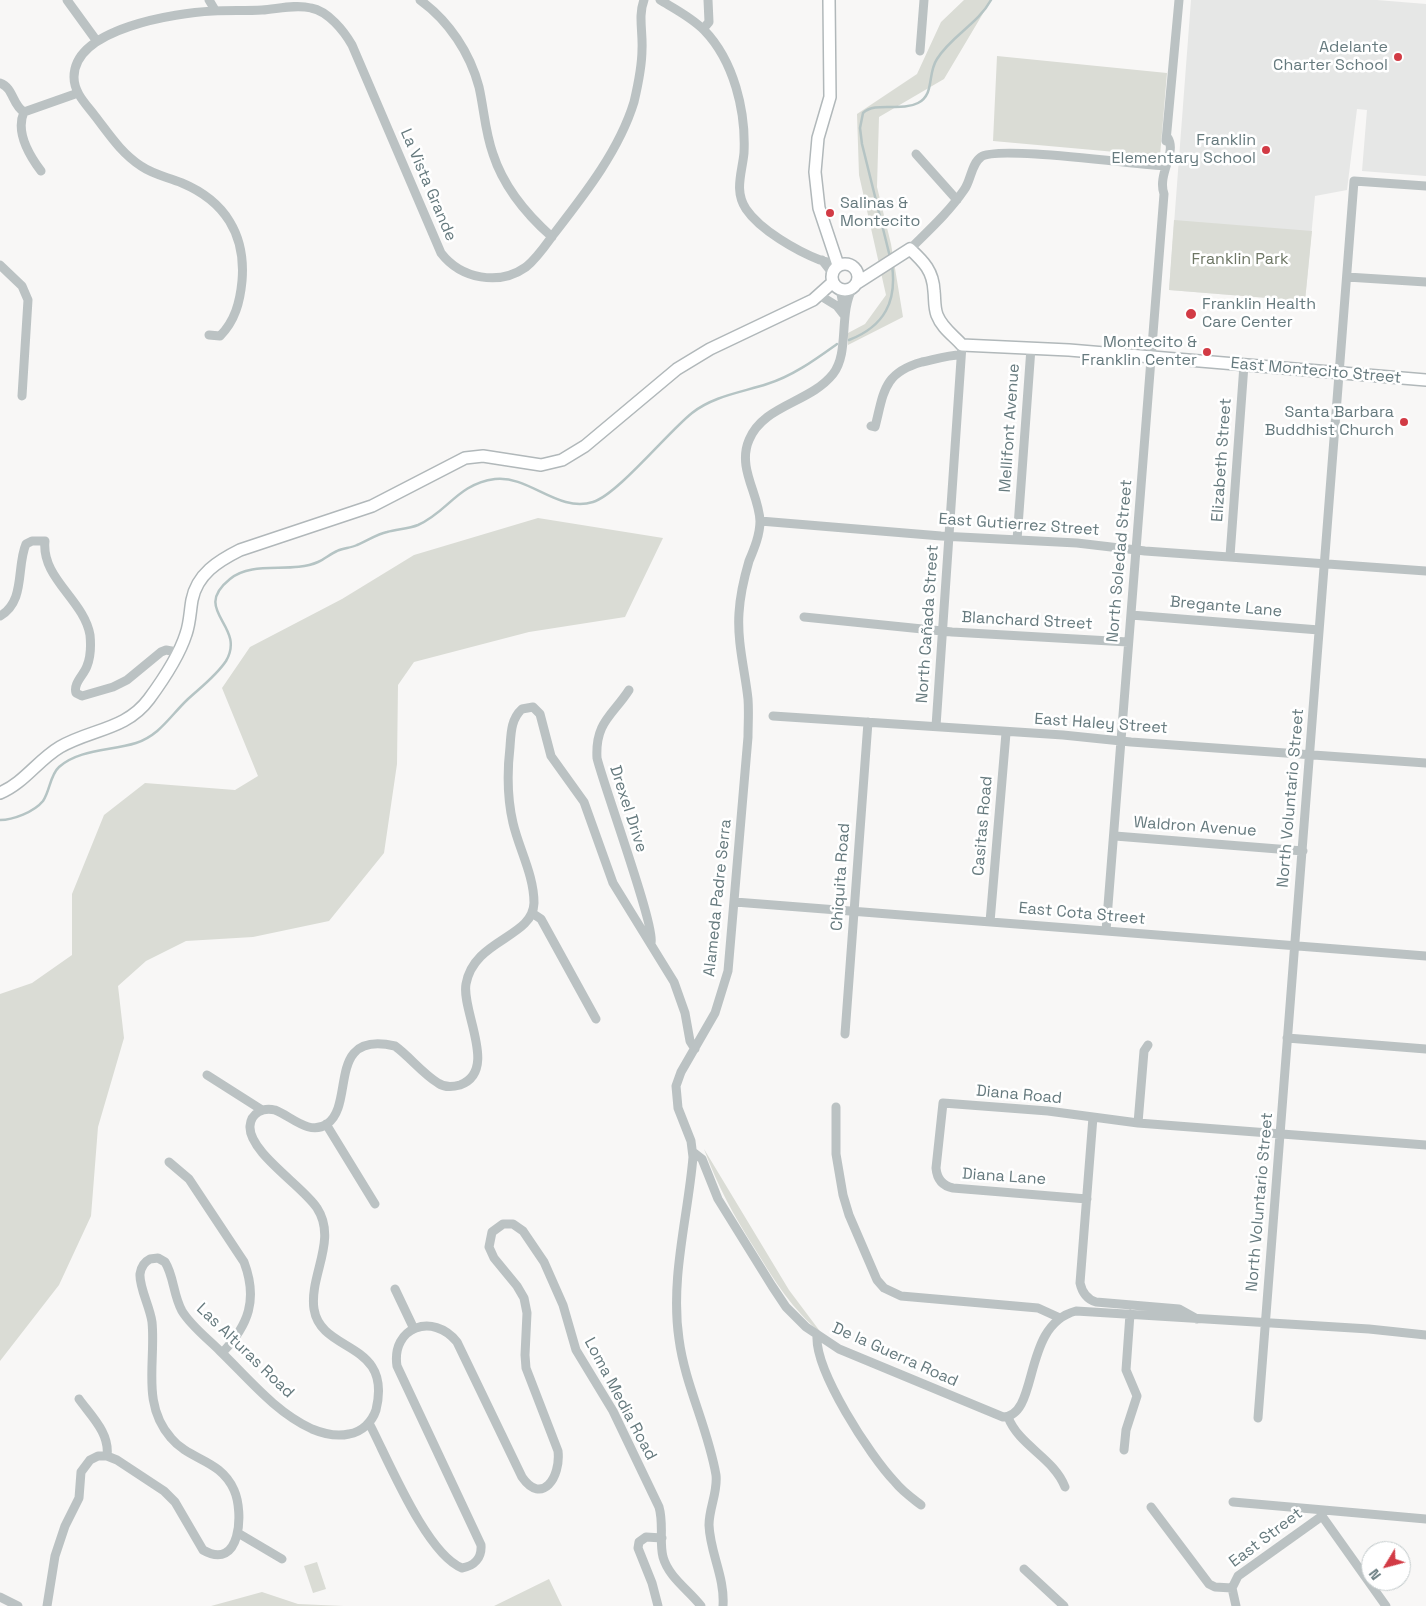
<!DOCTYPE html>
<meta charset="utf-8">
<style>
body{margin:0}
#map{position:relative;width:1426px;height:1606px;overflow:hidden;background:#f8f7f6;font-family:"Space Grotesk",sans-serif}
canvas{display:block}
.north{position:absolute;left:1361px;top:1541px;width:50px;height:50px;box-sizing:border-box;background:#fff;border:1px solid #c2cacb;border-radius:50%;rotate:233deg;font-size:14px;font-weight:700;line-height:20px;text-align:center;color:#667a7e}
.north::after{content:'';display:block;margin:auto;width:18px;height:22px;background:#d23b45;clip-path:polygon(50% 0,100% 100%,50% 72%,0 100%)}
</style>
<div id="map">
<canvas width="1426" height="1606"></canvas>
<div class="north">N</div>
</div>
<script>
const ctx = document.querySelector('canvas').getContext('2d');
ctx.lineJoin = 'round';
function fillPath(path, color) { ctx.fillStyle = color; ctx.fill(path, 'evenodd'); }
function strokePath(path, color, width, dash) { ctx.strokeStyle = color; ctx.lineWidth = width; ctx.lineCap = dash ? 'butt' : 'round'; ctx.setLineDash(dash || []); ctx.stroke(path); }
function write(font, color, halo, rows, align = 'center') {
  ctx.font = font + ' "Space Grotesk",sans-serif'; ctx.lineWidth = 5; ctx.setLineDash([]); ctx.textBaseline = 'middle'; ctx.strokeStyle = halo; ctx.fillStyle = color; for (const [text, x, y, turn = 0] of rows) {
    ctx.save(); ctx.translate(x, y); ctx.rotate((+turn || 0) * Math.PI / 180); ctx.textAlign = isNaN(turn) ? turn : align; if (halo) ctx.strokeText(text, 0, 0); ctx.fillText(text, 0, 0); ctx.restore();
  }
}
const built = new Path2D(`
 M1191,0H1377L1426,4V176L1362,171L1367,110L1357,109L1347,190L1315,196L1305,301L1169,290Z`);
const green = new Path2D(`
 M964,0H991L944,79L879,117L877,187L891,244L903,317L848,345V333L865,324L886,295L859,175L857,114L917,74L941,22Z
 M997,56L1167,73L1160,156L993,141Z
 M1174,220L1312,231L1305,301L1169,290Z
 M538,518L663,538L625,617L529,632L414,662L398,685L397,764L384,853L329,921L253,937L186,941L146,961L118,986L124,1038L98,1127L91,1216L59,1285L0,1361V994L32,983L72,955V894L104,815L145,783L235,790L258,776L222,688L250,647L342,599L414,555Z
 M704,1149L789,1290L822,1334C791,1308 776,1283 755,1249C734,1216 718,1187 704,1149Z
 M317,1562L326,1589L313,1593L304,1566Z
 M549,1579L562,1606H494Z
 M262,1592L298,1604L344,1606H211Z`);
const stream = new Path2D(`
 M890,257L862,144L860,128L863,113C875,101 901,112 918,103C935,94 927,74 937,59C951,36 978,24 991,0
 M849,340C885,326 897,301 892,265
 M0,820C13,820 34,812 43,801C50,791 50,775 59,767C79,749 111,751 136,743C160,735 170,716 188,699C201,687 216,676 226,661C247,625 190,611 230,579C253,560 291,574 318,562C325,559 330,554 337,551C343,548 351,548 357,545C367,541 377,534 387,532C397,529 408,529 418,525C448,512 457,484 495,479C529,475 558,513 593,502C617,495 668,432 692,413C713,396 743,392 767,384C793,376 816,359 837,344`);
const minor = new Path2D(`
 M67,0L96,40
 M209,0L215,10
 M420,0C449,21 470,53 479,87C484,109 485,132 493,154C504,188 526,214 552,237
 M660,0C675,9 691,17 704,30C734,61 746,111 744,153C742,173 734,191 746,209C760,230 797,251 820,260C826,262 832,262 838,266
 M703,29L709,22L708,0
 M920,51L924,0
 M0,83C14,88 12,105 24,112
 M1166,141L1179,0
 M916,154L957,200
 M41,171C29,155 15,132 24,112L78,93
 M910,249C929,230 949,212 964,190C971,181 971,164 981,157C997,145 1137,165 1166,166
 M822,260L833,274
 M0,265L22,286L28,300L22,396
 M1347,277L1426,282
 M840,288L844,311
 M824,298L837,306L844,315
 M209,335L220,336C235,321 240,302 242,281C246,235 225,201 182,183C168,177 154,175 141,166C121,153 109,134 95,116C86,104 74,93 74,77C74,28 176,13 213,11C229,10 246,11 262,10C277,9 296,4 311,8C328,11 344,31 352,45L441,253C461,279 499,286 526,267C537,258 545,246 553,235C584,195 619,151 634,102C638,85 642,67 642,49C643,33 638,15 644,0
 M871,426L875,427C884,392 883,373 922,362C936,359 948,355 961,355
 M760,521L941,536L1077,543L1145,551L1426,571
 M1017,540L1031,348
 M1230,556L1244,365
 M1131,615L1319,630
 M0,616C26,601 16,567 26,544L32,541H45C41,578 84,600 90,635C91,645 91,656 87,666C84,675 73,683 76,693L82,696L113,687L127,680L161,652L166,650L177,652
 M804,617L952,632L1128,642
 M629,690C613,715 595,722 597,758C603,784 657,931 651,943
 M773,716L1063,735L1131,742L1426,763
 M936,726L962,345
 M1115,836L1303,851
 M735,902L1426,956
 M532,913L541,919L596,1019
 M990,922L1006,733
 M1106,931L1164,194C1157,174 1177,153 1168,138
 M845,1034L868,722
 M1287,1038L1426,1049
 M207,1075L262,1110
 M836,1107V1154L843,1195L849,1215L877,1280L884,1288L901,1296L1038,1308L1060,1318
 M1093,1117L1080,1283C1082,1292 1086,1299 1096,1302L1179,1309L1197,1319
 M1138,1123L1144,1051L1148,1045
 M326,1124L375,1204
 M693,1152L702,1159L718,1199L772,1286L786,1307L806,1327L839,1349L1003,1417C1040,1416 1021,1325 1076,1311L1369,1329L1426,1335
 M169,1162L189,1179L244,1262C258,1299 249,1325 222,1353
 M1087,1199L953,1188C943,1186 937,1179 936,1168L943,1103L1048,1111L1138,1123L1426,1145
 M395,1289L414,1329
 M817,1336C815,1371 870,1456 895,1482C902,1491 912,1498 921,1505
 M79,1399C91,1416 110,1433 107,1456
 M1008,1417C1019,1446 1054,1458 1065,1487
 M1258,1418L1354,181L1426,186
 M369,1423C387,1457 426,1554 462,1568C474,1566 482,1558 481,1545L397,1366C391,1327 433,1312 457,1342L522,1477C542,1506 561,1477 558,1451L526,1368L525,1355L527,1313L524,1298L517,1286L494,1258L489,1247L492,1232L503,1224H513L523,1231L544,1262L563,1305L576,1350L613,1411L659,1507C664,1524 659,1541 663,1557C669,1578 689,1590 701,1606
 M1124,1450L1126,1430L1137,1396L1126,1370L1130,1314
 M1233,1502L1426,1519
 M1151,1507L1209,1584L1215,1587L1232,1588
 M1322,1516L1386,1606
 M238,1533L282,1559
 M1024,1569L1064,1606
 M0,1597L18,1606
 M47,1606L55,1556L65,1526L79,1498L81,1472L90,1460L98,1456H107L117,1460L164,1491L175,1502L203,1550C241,1572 244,1512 234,1490C220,1459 190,1461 171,1438C141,1404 156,1362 152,1322C150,1307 139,1287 140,1274C141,1267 144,1262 150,1259L158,1258L165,1262C174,1276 173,1295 182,1311C191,1326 207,1338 220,1351C248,1378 275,1412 312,1429C324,1434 336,1437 349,1434C362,1432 372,1422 376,1410C393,1340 321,1354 314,1309C309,1276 338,1240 317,1208C304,1187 248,1152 250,1126C251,1113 263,1107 275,1110C291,1116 309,1136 327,1124C356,1104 325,1030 395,1046C410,1057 422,1073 438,1083C445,1088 453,1087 460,1085C499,1071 461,1011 466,984C474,939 533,938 534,903C534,875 519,849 513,823C507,797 507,773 510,747C511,733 511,719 522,709L533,707L540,714L551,756L584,802L613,883L674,982L685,1013L690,1041L695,1049
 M658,1606L652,1583L638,1548L639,1542L646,1537L662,1538
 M723,1606C725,1577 710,1553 709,1525C709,1508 718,1492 716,1475C708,1428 685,1385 679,1339C670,1278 688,1217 693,1157L691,1141L678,1108L676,1086L681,1072L715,1013L728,971L748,737C748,725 749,712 748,699C745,671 737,642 739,613C740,596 744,578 749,561C754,549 760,535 760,521C759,494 737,468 749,440C763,405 810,403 833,374C850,352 838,314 853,287
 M1236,1606L1232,1588L1238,1576L1322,1516`);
const major = new Path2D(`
 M829,0L830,97L818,138L815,172L819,208L838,265
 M832 277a13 13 0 1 1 26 0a13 13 0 1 1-26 0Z
 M857,283L910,249C924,262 933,271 934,291C935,299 934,307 937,315C942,328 953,335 962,345L1069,350L1426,380
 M0,793C24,783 38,760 60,747C91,729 126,730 149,699C163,680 179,656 186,634C190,623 190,611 192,600C197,574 218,561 240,550L372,506L465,458L483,456L541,465L562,460L585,446L677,369L710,349L813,300L833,282`);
const markers = [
 [1398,57,5,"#d23b45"],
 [1266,150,5,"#d23b45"],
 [830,213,5,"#d23b45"],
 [1191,314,6,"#d23b45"],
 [1207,352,5,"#d23b45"],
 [1404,422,5,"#d23b45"]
];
const poiNames = [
 ["Adelante",1388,48],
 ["Charter School",1388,66],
 ["Franklin",1256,141],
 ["Elementary School",1256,159],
 ["Salinas &",840,204,"left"],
 ["Montecito",840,222,"left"],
 ["Franklin Health",1202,305,"left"],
 ["Care Center",1202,323,"left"],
 ["Montecito &",1197,343],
 ["Franklin Center",1197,361],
 ["Santa Barbara",1394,413],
 ["Buddhist Church",1394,431]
];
const streetNames = [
 ["La Vista Grande",428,185,67],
 ["East Montecito Street",1316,371,5],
 ["Mellifont Avenue",1010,428,-86],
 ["Elizabeth Street",1222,460,-86],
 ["East Gutierrez Street",1019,525,4],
 ["North Soledad Street",1120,561,-85],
 ["Bregante Lane",1226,607,5],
 ["Blanchard Street",1027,621,3],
 ["North Cañada Street",928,624,-86],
 ["East Haley Street",1101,724,4],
 ["North Voluntario Street",1291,798,-85],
 ["Drexel Drive",628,809,72],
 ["Casitas Road",983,826,-85],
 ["Waldron Avenue",1195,827,4],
 ["Chiquita Road",841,877,-86],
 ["Alameda Padre Serra",718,898,-84],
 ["East Cota Street",1082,914,5],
 ["Diana Road",1019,1095,5],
 ["Diana Lane",1004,1177,4],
 ["North Voluntario Street",1260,1202,-85],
 ["Las Alturas Road",245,1351,44],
 ["De la Guerra Road",895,1355,24],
 ["Loma Media Road",620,1399,62],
 ["East Street",1266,1538,-37]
];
const parkNames = [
 ["Franklin Park",1240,260]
];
fillPath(built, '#e6e7e6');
fillPath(green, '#dadcd5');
strokePath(stream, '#b5c4c4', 2.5);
strokePath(major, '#b1b8ba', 14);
strokePath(minor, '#bbc2c3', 9);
strokePath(major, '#fff', 11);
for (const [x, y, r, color] of markers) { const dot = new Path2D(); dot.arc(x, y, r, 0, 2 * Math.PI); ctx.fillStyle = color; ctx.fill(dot); strokePath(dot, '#fff', 2); }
write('16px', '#667a7e', '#fff', poiNames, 'right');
write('16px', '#667a7e', '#fff', streetNames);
write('16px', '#6d7664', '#fff', parkNames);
</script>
